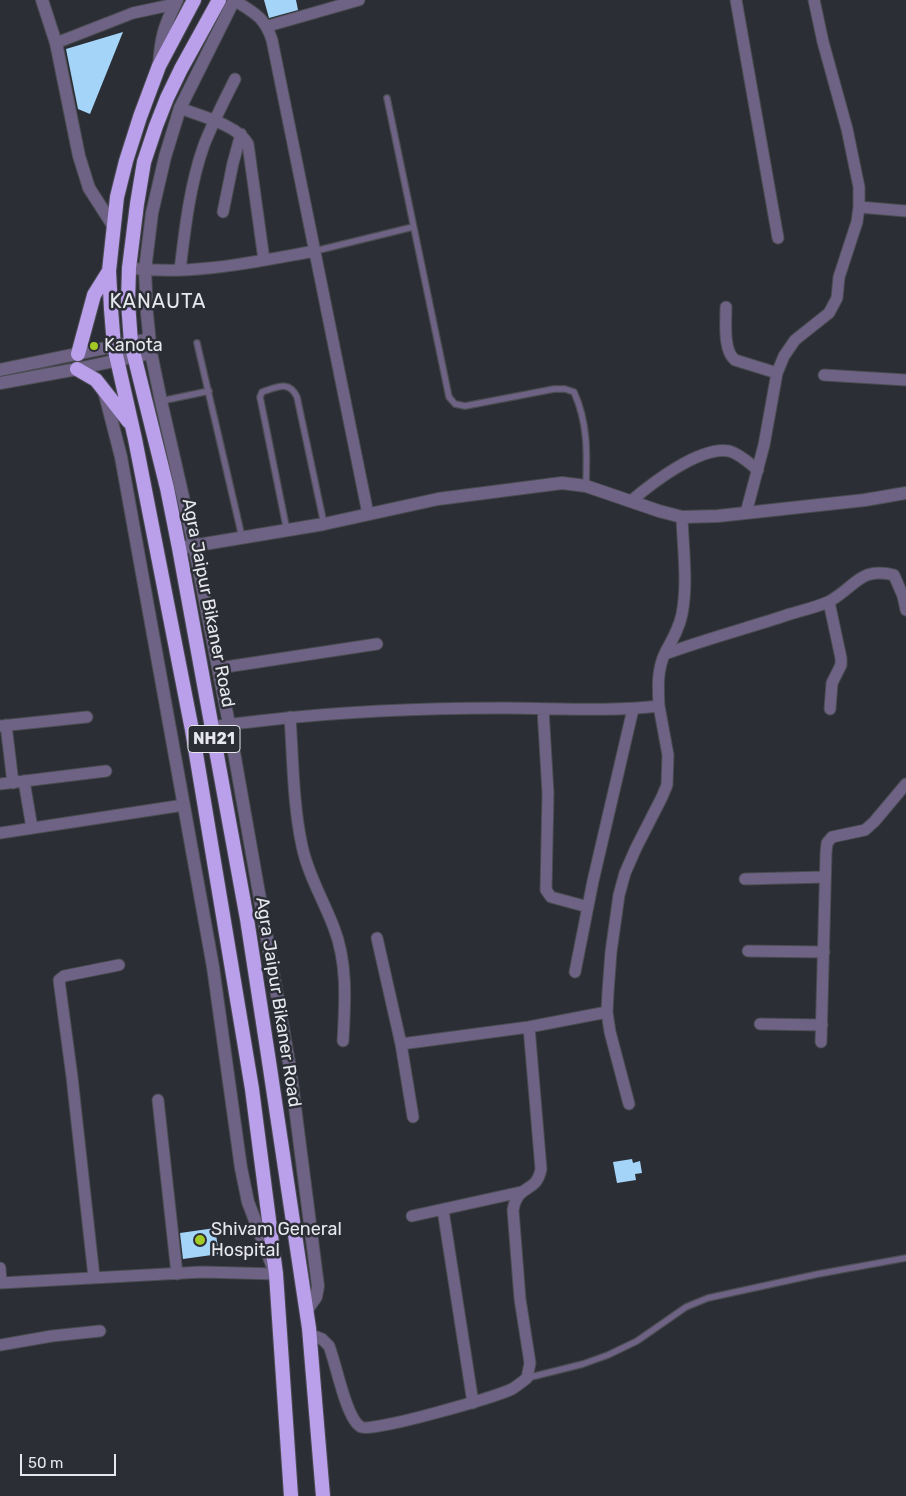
<!DOCTYPE html>
<style>
body{margin:0}
#map{position:relative;width:906px;height:1496px;overflow:hidden;background:#2c2e35;font-family:Rubik,sans-serif}
canvas{display:block}
.scale{position:absolute;left:20px;top:1454px;width:96px;height:22px;box-sizing:border-box;border:2px solid #e7e8ed;border-top:0;padding-left:6px;font-size:15px;line-height:18px;white-space:nowrap;color:#e7e8ed;-webkit-text-stroke:4px #2c2e35;paint-order:stroke}
</style>
<div id="map">
<canvas width="906" height="1496"></canvas>
<div class="scale">50 m</div>
</div>
<script>
const ctx = document.querySelector('canvas').getContext('2d');
ctx.lineJoin = 'round';
function fillPath(path, color) { ctx.fillStyle = color; ctx.fill(path, 'evenodd'); }
function strokePath(path, color, width, dash) { ctx.strokeStyle = color; ctx.lineWidth = width; ctx.lineCap = dash ? 'butt' : 'round'; ctx.setLineDash(dash || []); ctx.stroke(path); }
function write(font, color, halo, rows, align = 'center') {
  ctx.font = font + ' Rubik,sans-serif'; ctx.lineWidth = 5; ctx.setLineDash([]); ctx.textBaseline = 'middle'; ctx.strokeStyle = halo; ctx.fillStyle = color; for (const [text, x, y, turn = 0] of rows) {
    ctx.save(); ctx.translate(x, y); ctx.rotate((+turn || 0) * Math.PI / 180); ctx.textAlign = isNaN(turn) ? turn : align; if (halo) ctx.strokeText(text, 0, 0); ctx.fillText(text, 0, 0); ctx.restore();
  }
}
const building = new Path2D(`
 M264,0H296L298,10L269,18Z
 M123,32L90,114L78,109L66,49Z
 M632,1159L633,1163L640,1161L642,1173L635,1174L636,1180L617,1183L613,1162Z
 M215,1228L219,1254L183,1259L180,1233Z`);
const service = new Path2D(`
 M387,98L449,397L455,404L465,406L554,389H565L574,392C588,423 587,453 586,486
 M315,251L413,227
 M197,343L242,537
 M161,401L209,391
 M287,531L260,397L262,392C277,387 289,380 297,397L324,524
 M527,1378L583,1364L608,1355L637,1341L686,1307L708,1298L818,1274L906,1258`);
const minor = new Path2D(`
 M234,0C254,13 264,16 272,40L368,514
 M736,0L778,238
 M268,26L359,0
 M56,43L133,13L175,4
 M180,108C200,116 238,125 248,144L264,260
 M859,207L906,211
 M223,212L233,163L241,134
 M129,268C191,276 254,262 315,251
 M180,270C185,228 190,184 204,145C213,122 224,101 235,79
 M726,307C726,322 723,351 735,360L777,373
 M824,375L906,380
 M631,501C652,483 700,446 729,451C740,454 749,463 758,470
 M746,513L764,445L777,373L784,356L795,340L829,313L837,298L839,277L857,222L859,207V187L847,129L823,42L814,0
 M903,596L906,610
 M829,602L841,658V665L832,683L830,709
 M665,654C706,639 748,628 790,614C803,610 818,607 830,601C855,587 861,566 894,575L903,596H906
 M219,668L377,644
 M543,709L548,793L546,890L551,897L588,907
 M290,717C293,760 293,804 302,846C308,875 324,901 334,928C348,964 345,1003 343,1041
 M6,725L13,783
 M0,726L87,717
 M212,727C230,724 249,722 268,720C347,711 425,708 504,708C556,708 608,712 659,706C658,687 657,670 665,653C672,640 679,629 682,614C688,583 683,549 682,517
 M24,781L32,828
 M0,784L106,771
 M0,833L184,805
 M745,879L825,877
 M377,938L401,1044L413,1117
 M748,951L824,952
 M575,972L593,881L633,709
 M760,1024L822,1025
 M821,1042L826,853L827,843L832,837L865,830L874,822L906,784
 M401,1044L529,1027L607,1012
 M158,1100L177,1274
 M629,1104L610,1032L607,1012L608,992L611,952L619,895L625,873L636,848L662,797L667,785L668,755L659,706
 M443,1210L473,1403
 M412,1216L521,1192
 M0,1268L1,1283
 M94,1277L72,1077L59,980L64,976L119,965
 M0,1283L202,1272L276,1274
 M309,1334L322,1339L329,1346C336,1363 346,1419 361,1427C372,1433 495,1397 512,1389C517,1386 522,1382 527,1378L530,1363L520,1299L513,1210C518,1182 536,1195 541,1169L529,1027
 M0,1345L52,1336L100,1331`);
const tertiary = new Path2D(`
 M42,0L56,43L79,156L89,188L114,227
 M234,0L180,108L165,157L152,213L145,270L147,314L151,353L161,401L194,545L229,724L290,1068L318,1286L316,1297L306,1311
 M159,66C161,36 164,27 177,0
 M0,370L149,339
 M0,383L77,369L151,353
 M104,391L121,457L213,967L241,1168L248,1202L272,1265
 M186,547L324,524L438,499L562,483L586,486L659,511L682,517L718,516L865,500L906,493`);
const trunk = new Path2D(`
 M194,0L159,66L140,117L126,161L117,197L109,271L111,309L114,346L135,439L192,730L252,1089L276,1274L291,1496
 M219,0L181,69L167,98L156,126L144,162L137,204L129,268L128,302L131,343L167,488L179,548L247,919L268,1055L309,1328L323,1496
 M78,354L94,295L109,271
 M77,369L96,380L129,422`);
const markers = [
 [94,346,5,"#a4c825"],
 [200,1240,6,"#a4c825"]
];
const shields = [
 [214,739,52]
];
const shieldNames = [
 ["NH21",214,739]
];
const poiNames = [
 ["Kanota",104,346],
 ["Shivam General",211,1230],
 ["Hospital",211,1251]
];
const streetNames = [
 ["Agra Jaipur Bikaner Road",208,603,79],
 ["Agra Jaipur Bikaner Road",278,1002,81]
];
const quarterNames = [
 ["KANAUTA",158,302]
];
fillPath(building, '#a4d4f8');
strokePath(service, '#4a4c52', 8);
strokePath(minor, '#4a4c52', 13);
strokePath(tertiary, '#4a4c52', 14);
strokePath(trunk, '#4a4c52', 16);
strokePath(service, '#6e6384', 5.5);
strokePath(minor, '#6e6384', 11);
strokePath(tertiary, '#6e6384', 12);
strokePath(trunk, '#ba9fea', 14);
for (const [x, y, r, color] of markers) { const dot = new Path2D(); dot.arc(x, y, r, 0, 2 * Math.PI); ctx.fillStyle = color; ctx.fill(dot); strokePath(dot, '#2c2e35', 2); }
for (const [x, y, w] of shields) { const box = new Path2D(); box.roundRect(x - w / 2, y - 13.5, w, 27, 4); ctx.fillStyle = '#2c2e35'; ctx.fill(box); strokePath(box, '#e7e8ed', 1); }
write('bold 16px', '#e7e8ed', null, shieldNames);
write('18px', '#e7e8ed', '#2c2e35', poiNames, 'left');
write('18px', '#e7e8ed', '#2c2e35', streetNames);
ctx.letterSpacing = '1px';
write('20px', '#e7e8ed', '#2c2e35', quarterNames);
ctx.letterSpacing = '0px';
</script>
